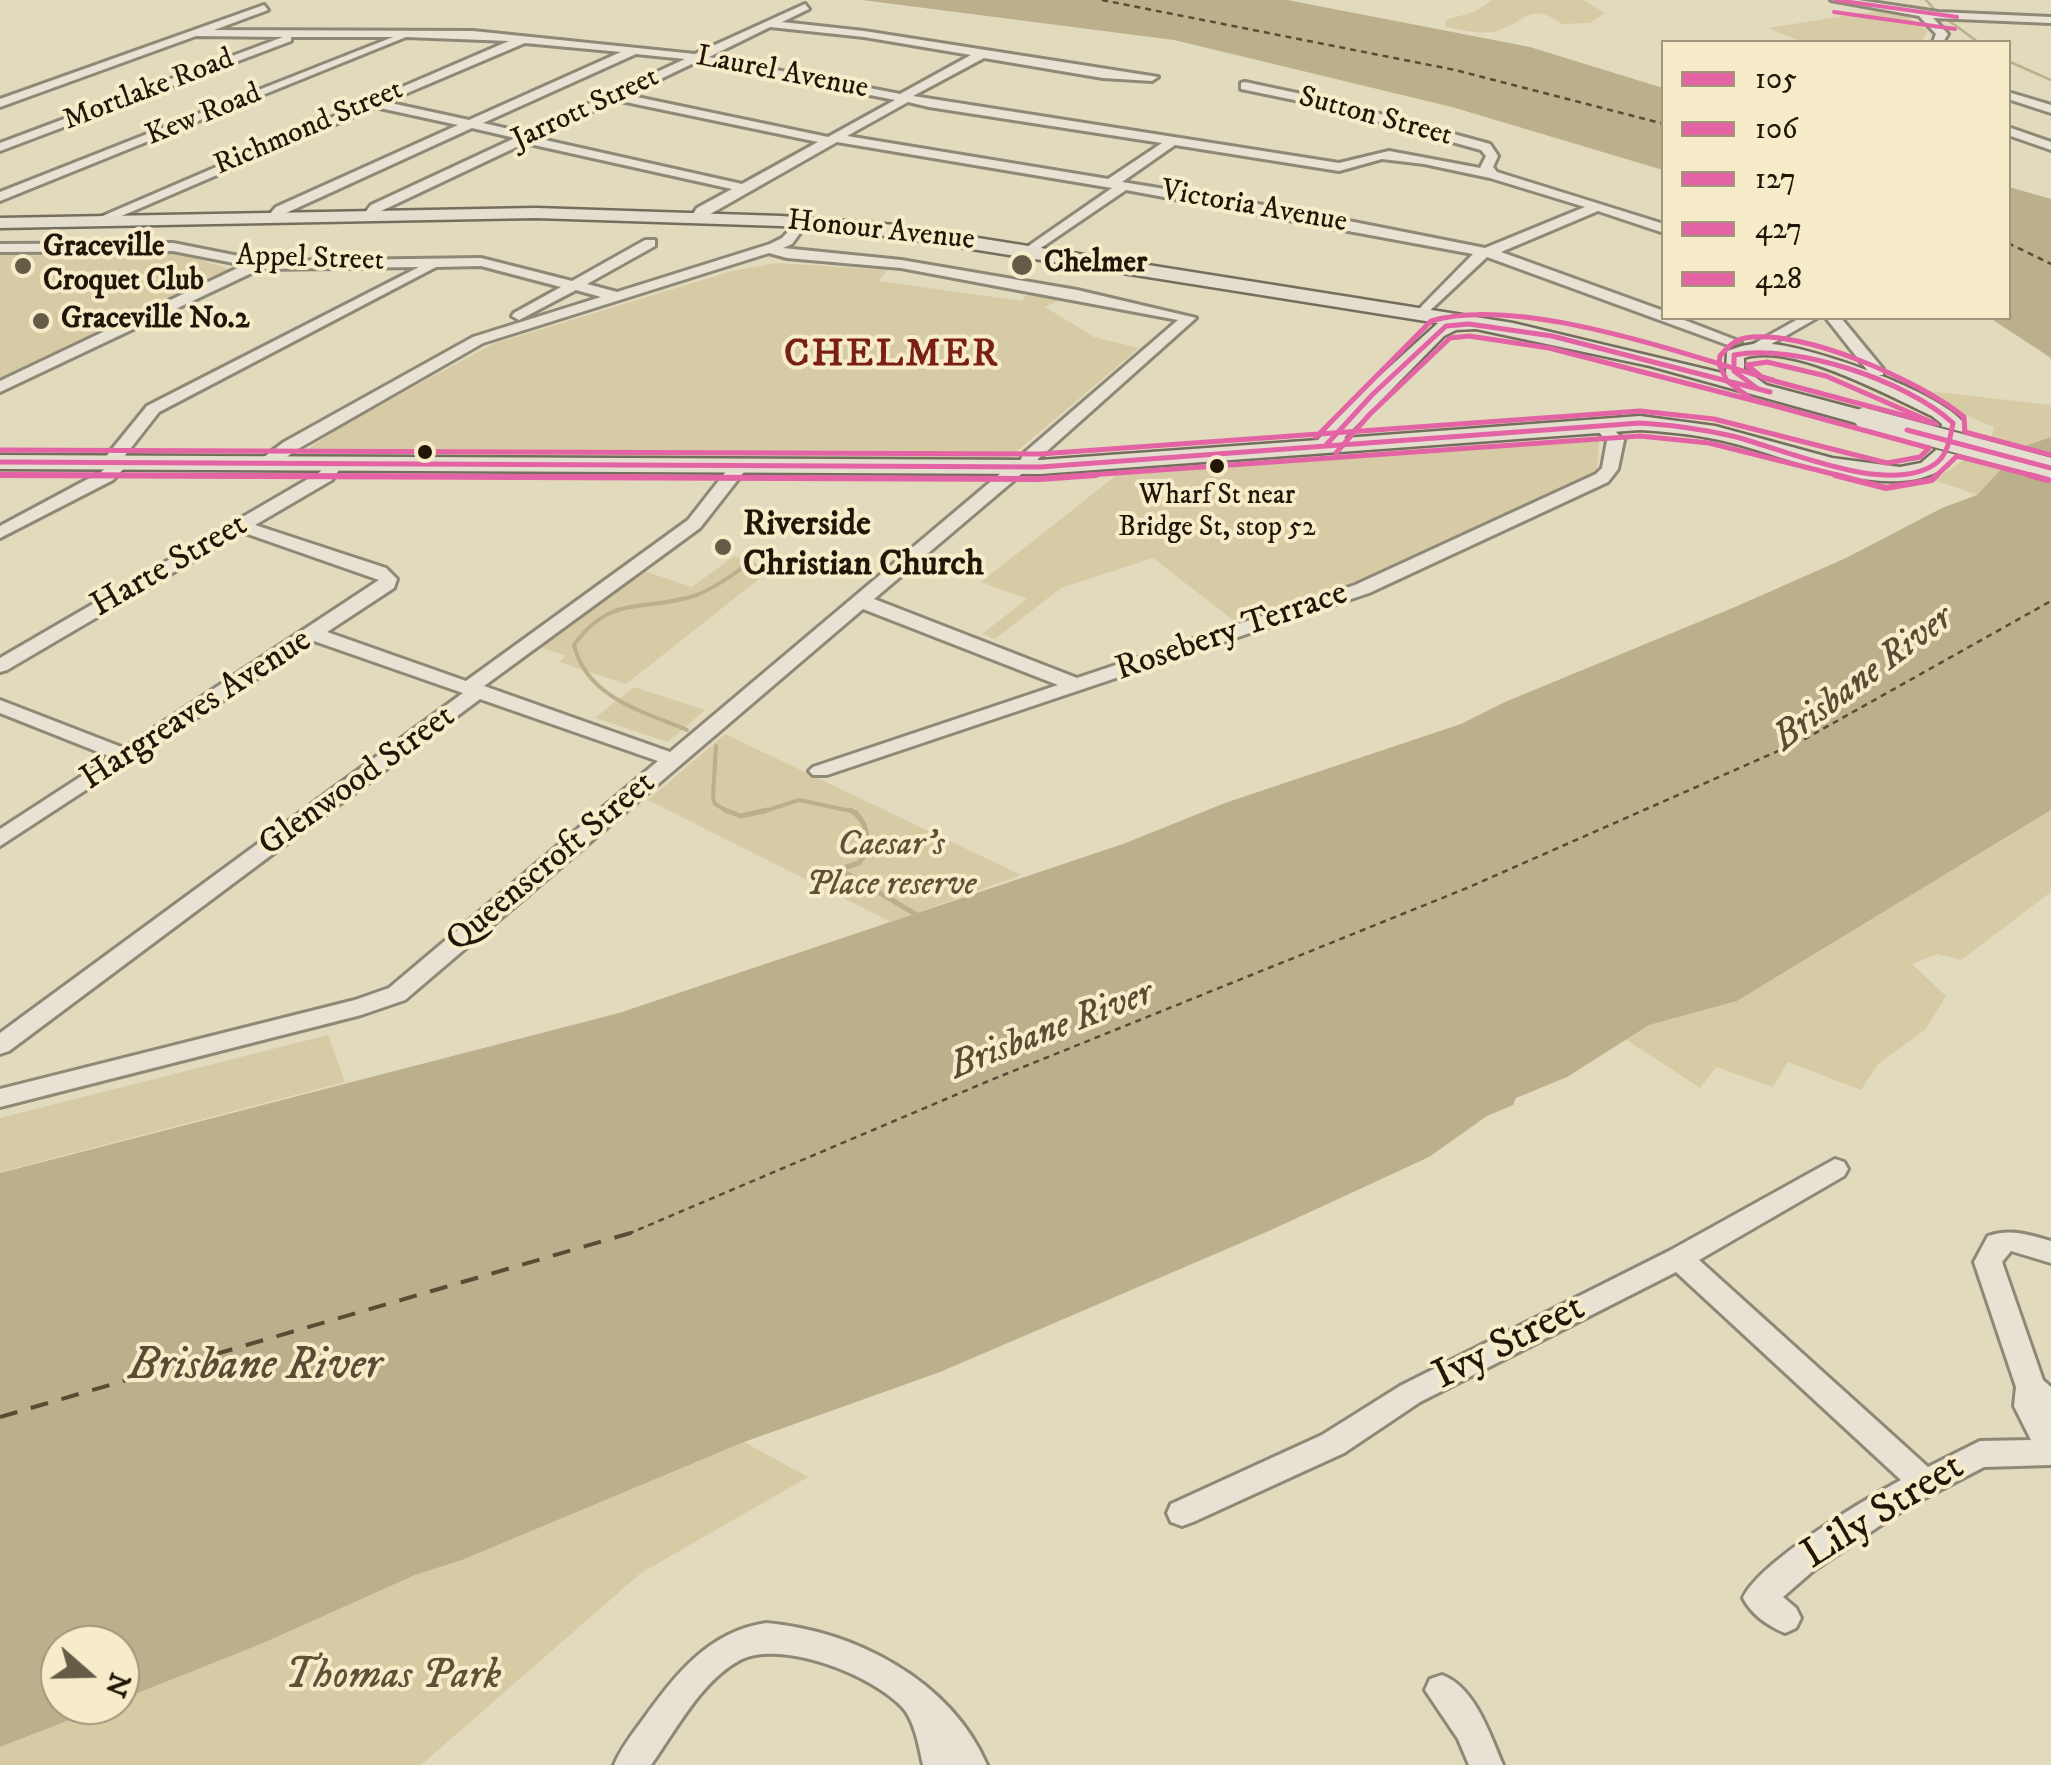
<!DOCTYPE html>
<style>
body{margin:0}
#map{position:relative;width:2051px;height:1765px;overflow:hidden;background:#e2dabd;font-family:"IM FELL DW Pica",serif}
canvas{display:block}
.legend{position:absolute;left:1661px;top:40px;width:350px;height:280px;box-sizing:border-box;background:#f6ecca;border:2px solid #a1967c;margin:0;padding:12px 18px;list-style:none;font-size:30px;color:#221608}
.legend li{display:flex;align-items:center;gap:20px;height:50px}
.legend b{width:50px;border:2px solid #a1967c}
.north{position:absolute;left:40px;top:1625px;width:100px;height:100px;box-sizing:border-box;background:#f6ecca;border:2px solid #a1967c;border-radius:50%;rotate:110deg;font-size:28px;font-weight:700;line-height:40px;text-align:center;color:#221608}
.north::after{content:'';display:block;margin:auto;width:35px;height:45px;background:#655b47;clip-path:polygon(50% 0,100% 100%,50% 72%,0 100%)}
</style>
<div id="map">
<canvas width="2051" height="1765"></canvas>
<ul class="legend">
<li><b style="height:12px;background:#e463a4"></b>105</li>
<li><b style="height:12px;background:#e463a4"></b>106</li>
<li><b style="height:12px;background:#e463a4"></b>127</li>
<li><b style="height:12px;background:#e463a4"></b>427</li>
<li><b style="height:12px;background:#e463a4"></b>428</li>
</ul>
<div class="north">N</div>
</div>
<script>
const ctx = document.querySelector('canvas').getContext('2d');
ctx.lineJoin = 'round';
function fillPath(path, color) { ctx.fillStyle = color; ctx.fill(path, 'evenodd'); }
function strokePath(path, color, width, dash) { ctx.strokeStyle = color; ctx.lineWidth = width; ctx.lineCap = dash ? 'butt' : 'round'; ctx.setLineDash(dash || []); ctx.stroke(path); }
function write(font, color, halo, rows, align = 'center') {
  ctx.font = font + ' "IM FELL DW Pica",serif'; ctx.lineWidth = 8; ctx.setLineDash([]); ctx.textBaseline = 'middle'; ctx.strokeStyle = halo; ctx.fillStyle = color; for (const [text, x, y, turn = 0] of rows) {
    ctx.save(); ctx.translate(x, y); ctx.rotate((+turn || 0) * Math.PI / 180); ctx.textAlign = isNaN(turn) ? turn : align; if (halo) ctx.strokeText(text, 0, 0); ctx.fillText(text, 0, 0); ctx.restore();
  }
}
const green = new Path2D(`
 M1492,0H1583L1605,13L1590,23L1562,24C1528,0 1527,23 1496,31C1479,35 1463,30 1446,27L1445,20L1474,12Z
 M1883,10L1906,16L1928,31L1921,42H1802L1768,28Z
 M172,251L232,270L0,380V254Z
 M777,263L888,270L878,281L1022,301L1026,295L1059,300L1045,307L1094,337L1139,348L1009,458L301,454L338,428L493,344L732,271Z
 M1902,388L2051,405V437L2022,447L1978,495L1934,480L1990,443L1994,427Z
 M1588,437L1599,441L1597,470L1343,587L1233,620L1153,558L1061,588L995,639L982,634L1027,599L981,582L1118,474Z
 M734,556L773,568L626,684L559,662L566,656L540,647L644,571L692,587Z
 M634,687L705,710L668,742L595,718Z
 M725,734L1021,875L891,922L648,800Z
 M2051,810V892L1961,960L1937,954L1912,964L1946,996L1925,1030L1878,1064L1861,1090L1788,1062L1773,1087L1716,1067L1700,1088L1625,1039L1649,1025L1737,1001Z
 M328,1035L345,1082L0,1172V1118Z
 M744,1442L808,1477L641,1573L421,1765H0V1747L108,1705H120V1700L261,1644L415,1575L462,1560Z`);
const water = new Path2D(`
 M862,0H1287L1530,47L1663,88V170L1452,107L1174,40Z
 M2009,187L2051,199V358L1990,318H2008Z
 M2051,437V810L1737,1001L1649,1025L1567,1077L1516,1098L1513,1105L1487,1116L1429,1157L1271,1230L940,1372L744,1442L462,1560L415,1575L261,1644L120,1700V1645H60V1705H108L0,1747V1173L619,1013L1123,844L1225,803L1461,724L1505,702L1735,607L1846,558L1942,508L1977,495L2022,447Z`);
const streamFar2 = new Path2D(`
 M1926,0L1935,10
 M1948,20L1978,42
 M2008,61L2051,80`);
const streamFar1 = new Path2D(`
 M687,730C642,711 587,698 574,645C611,594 642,612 694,596C711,590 727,579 742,568
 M716,746L713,797L715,804L729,812
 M762,812L799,800L856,812`);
const stream = new Path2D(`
 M725,810L741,816L767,810
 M850,810C869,820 872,847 859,863L843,868L846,873L917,915`);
const ferryFar1 = new Path2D(`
 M1102,0L1455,70L1664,124
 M2008,243L2051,264
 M628,1234L986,1082L1467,888L1803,740L2051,601`);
const ferry = new Path2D(`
 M0,1417L634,1232`);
const minor = new Path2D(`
 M1831,0H1858L1938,12L2051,17V23L1933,18L1948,34L1943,42H1933L1936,34L1919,16Z
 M805,4L809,9L782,22L864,31L1158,77L1152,81L1103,78L984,58L913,96L1339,163L1389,151L1480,168L1486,156L1481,150L1319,105L1241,89V83L1245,82L1325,99L1490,144L1498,156L1493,167L1497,172L1664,224V233L1598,211L1501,252L1664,311V318H1679L1741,342L1728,345L1487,257L1423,317L1416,313L1418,310L1473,254L1126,190L1032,254L1027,253V247L1112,188L837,142L698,221L691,217L697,208L732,189L525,143L381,211L375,218H365L363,215L371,205L515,138L472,128L286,213L279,220H269L267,217L276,207L458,125L375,107L103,224L91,221L509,41L406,37L0,201V192L393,37H291V41L0,151V143L283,37L196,36L0,107V99L264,5L268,10L214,30L473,31L695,54ZM770,27L864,37L971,55L900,94L709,57ZM525,43L621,52L469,120L386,102ZM636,54L685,59L526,133L483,123ZM698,61L895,100L828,137L627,95ZM616,100L818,142L742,184L536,138ZM908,102L929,107L1162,143L1108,179L847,136ZM1175,145L1339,171L1382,159L1424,164L1490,178L1585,207L1485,248L1288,209L1122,182Z
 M2008,92L2051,105V113L2008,99Z
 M2008,127L2051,142V150L2008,135Z
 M801,218L808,222L792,244L783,248L901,260L1077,290L1196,318L1038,459L1033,470L1025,471L874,599L1077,678L1355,585L1596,474L1602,468L1607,441L1594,427L1596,424H1608L1624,440L1618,469L1608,482L1369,593L827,775H813L809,771L813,767L1058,685L863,609L405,1000L361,1015L0,1107V1089L355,1000L389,988L658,761L480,699L9,1051L0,1054V1033L463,693L314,641L0,846V829L111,757L0,713V700L124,748L379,580L242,532L7,670L0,672V658L320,472L330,459L336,458L344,463L332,480L255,525L386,568L397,579L394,588L327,632L466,681L688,520L735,460H747V468L700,528L484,686L670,752L1014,462L1020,461L1024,453L1178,320L901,268L787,258L769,253L483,343L296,450L272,468H260V460L284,442L473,337L601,297L576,290L519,320L512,316L514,313L561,287L481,266L436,267L159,412L123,458L129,463L113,480L0,538V526L101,472L107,467L102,463L104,459L147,406L419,267L260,269L0,392V381L244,265L173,251L0,252V244L173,243L264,261L481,258L572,281L645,240H655V246L587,284L617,292L770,244L782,238Z
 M1800,318H1817L1761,350L1748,347Z
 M1826,318H1841L1883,369V375H1871Z
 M1835,1159L1844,1162L1848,1169L1844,1176L1699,1260L1928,1467L1980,1441L2031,1440L2014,1406L2016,1387L1974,1262L1988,1236C2011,1228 2029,1235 2051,1241V1263L2011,1251L2002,1262L2043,1380L2051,1387V1465L1984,1467L1909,1506L1814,1570L1783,1597L1796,1608L1801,1618L1796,1628L1785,1633C1768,1626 1751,1614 1743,1598C1759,1562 1864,1500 1901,1480L1676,1272L1420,1402L1344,1453L1193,1522L1182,1526L1171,1522L1167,1513L1171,1504L1322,1435L1400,1386L1669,1251Z
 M766,1623C855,1631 950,1680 987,1765H923C919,1747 915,1722 903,1708C873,1675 781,1639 740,1660C701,1681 676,1730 651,1765H614C621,1748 633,1733 644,1718C676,1674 708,1632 766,1623Z
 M1442,1675C1475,1687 1490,1735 1503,1765H1469L1458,1739L1425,1690L1430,1679Z`);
const major = new Path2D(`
 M536,208L781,216L896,225L1513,323L1726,374L1727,351C1743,345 1755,342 1772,344C1815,348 1938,391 1964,423C1960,444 1957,464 1935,473C1878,499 1788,457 1732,443C1702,435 1671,432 1640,430L1040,474L0,469V455L1040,460L1318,440L1351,402L1438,323L896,237L781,226L536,218L0,228V218ZM1476,329L1650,366L1856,423H1872L1875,418L1872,413L1766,385L1744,369V358C1791,342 1889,396 1932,416L1942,424L1936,450L1921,463L1900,467L1832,458L1715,426L1640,416L1344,438L1444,336L1456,330Z`);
const majorBridge = new Path2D(`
 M1864,418L2051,468`);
const bus1 = new Path2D(`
 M1907,430L2051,468
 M1326,445L1373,394L1446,326L1469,324L1552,336L1770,392
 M0,462L1040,467L1640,423C1671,425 1702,429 1732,436C1782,448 1888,497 1935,464C1948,455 1950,438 1953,423C1907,381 1795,343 1734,355V371L1758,389`);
const bus2Far1 = new Path2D(`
 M1929,448L1753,400L1727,381L1719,364L1720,356C1727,348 1734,340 1745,338C1802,328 1920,381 1964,417L1965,432
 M1336,453L1369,415L1450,338L1469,336L1549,348L1767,404
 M0,475L644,477
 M1061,477L1640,436L1709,443L1845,477
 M1935,477L1957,456L2038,477`);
const bus2 = new Path2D(`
 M0,475L1040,479L1096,475
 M1835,475L1886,488L1932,480L1937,475
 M2029,475L2048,480`);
const bus3 = new Path2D(`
 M1767,362L1826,376L1936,424L1763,378L1747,365Z
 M1965,432L2051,455
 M1316,437L1431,321C1521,295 1682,354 1773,380
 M0,450L1040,454L1640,411L1714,419L1887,463L1920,457L1929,448`);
const bus4 = new Path2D(`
 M1836,0L1957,17`);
const bus5 = new Path2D(`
 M1834,12L1955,29`);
const markers = [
 [1022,265,12,"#655b47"],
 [23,266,10,"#655b47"],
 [41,321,10,"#655b47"],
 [425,452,9,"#221608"],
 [1217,466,9,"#221608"],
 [723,547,10,"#655b47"]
];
const farBusnames = [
 ["Wharf St near",1217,497],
 ["Bridge St, stop 52",1217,529]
];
const farStreetnames = [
 ["Laurel Avenue",782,74,11],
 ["Mortlake Road",149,91,-21],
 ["Jarrott Street",586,110,-25],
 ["Kew Road",204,116,-22],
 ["Sutton Street",1375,118,15],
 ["Richmond Street",309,129,-23],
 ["Victoria Avenue",1254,208,10],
 ["Honour Avenue",881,232,6],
 ["Appel Street",310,260,2]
];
const farPoinames = [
 ["Graceville",43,249],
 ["Croquet Club",43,283],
 ["Chelmer",1044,265],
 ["Graceville No.2",61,321]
];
const poiNames = [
 ["Riverside",743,527],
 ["Christian Church",743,567]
];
const streetNames = [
 ["Harte Street",170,567,-30],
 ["Rosebery Terrace",1232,633,-19],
 ["Hargreaves Avenue",197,711,-33],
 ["Glenwood Street",358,782,-36],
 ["Queenscroft Street",552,863,-40]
];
const parkNames = [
 ["Caesar's",891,847],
 ["Place reserve",891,887]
];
const farDistrictnames = [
 ["CHELMER",892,357]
];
const waterNames = [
 ["Brisbane River",1864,680,-37],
 ["Brisbane River",1052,1032,-21]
];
const nearStreetnames = [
 ["Ivy Street",1510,1344,-27],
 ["Lily Street",1884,1513,-32]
];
const nearParknames = [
 ["Thomas Park",393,1678]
];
const nearWaternames = [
 ["Brisbane River",255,1369]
];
fillPath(green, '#d7cba5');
fillPath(water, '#bcaf8b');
strokePath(streamFar2, '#bcaf8b', 2.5);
strokePath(streamFar1, '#bcaf8b', 4);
strokePath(stream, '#bcaf8b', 5);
strokePath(ferryFar1, '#594c34', 2.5, [6, 5]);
strokePath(ferry, '#594c34', 4, [18, 14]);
strokePath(minor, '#8e8977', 6);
strokePath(major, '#746e5e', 5);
fillPath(minor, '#e7e2d4');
fillPath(major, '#e3decd');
strokePath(majorBridge, '#746e5e', 24, []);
strokePath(majorBridge, '#e3decd', 20);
strokePath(bus1, '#e463a4', 5);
strokePath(bus2Far1, '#e463a4', 5);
strokePath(bus2, '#e463a4', 6);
strokePath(bus3, '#e463a4', 5);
strokePath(bus4, '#e463a4', 4);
strokePath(bus5, '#e463a4', 4);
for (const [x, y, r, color] of markers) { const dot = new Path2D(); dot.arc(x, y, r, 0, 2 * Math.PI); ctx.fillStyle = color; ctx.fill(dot); strokePath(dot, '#f6ecca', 4); }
write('28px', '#221608', '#f6ecca', farBusnames);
write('30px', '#221608', '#f6ecca', farStreetnames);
write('bold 30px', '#221608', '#f6ecca', farPoinames, 'left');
write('bold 35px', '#221608', '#f6ecca', poiNames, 'left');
write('35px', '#221608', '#f6ecca', streetNames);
write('italic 35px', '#5e5138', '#f6ecca', parkNames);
ctx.letterSpacing = '2.5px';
write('bold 38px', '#7a1f14', '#f6ecca', farDistrictnames);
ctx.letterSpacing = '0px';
write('italic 38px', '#594c34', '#f6ecca', waterNames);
write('42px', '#221608', '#f6ecca', nearStreetnames);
write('italic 42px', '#5e5138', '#f6ecca', nearParknames);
write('italic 45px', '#594c34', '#f6ecca', nearWaternames);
</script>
